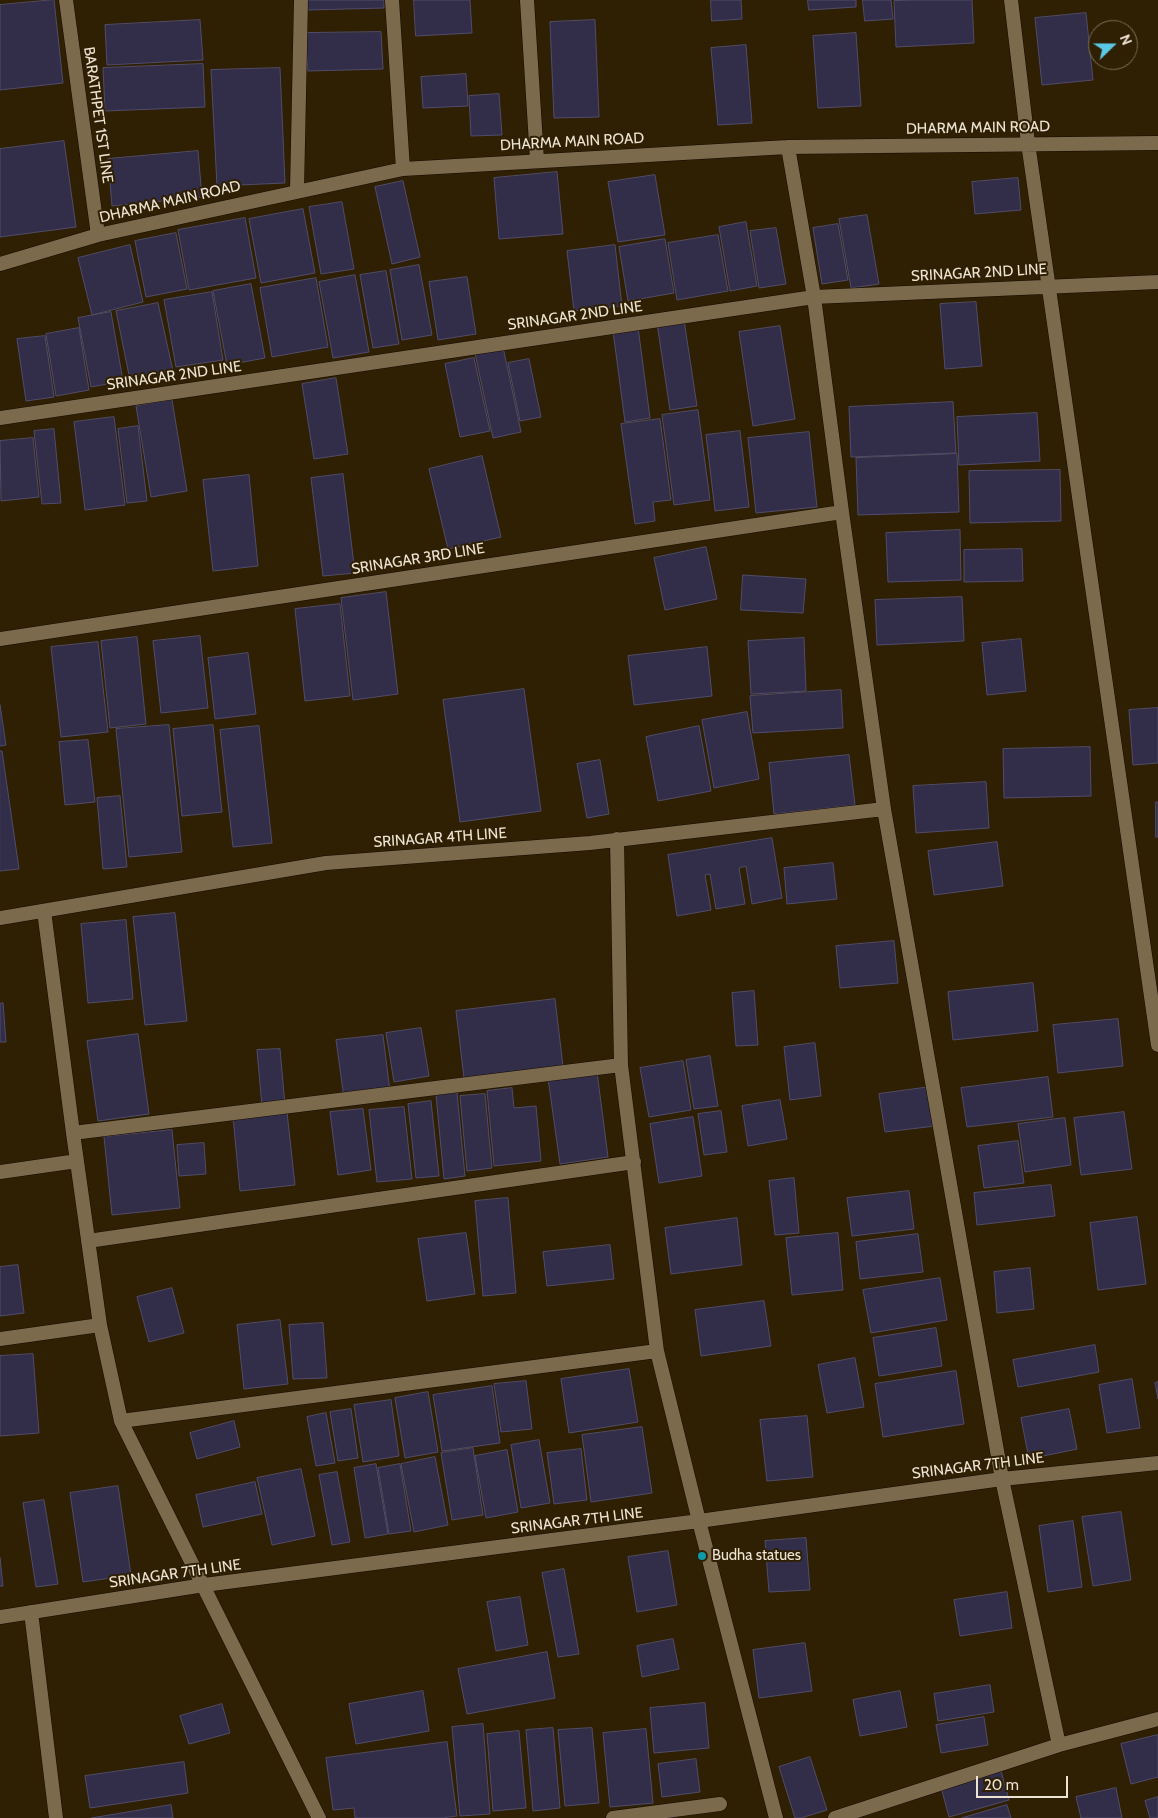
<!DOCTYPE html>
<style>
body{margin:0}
#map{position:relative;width:1158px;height:1818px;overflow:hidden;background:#2f2004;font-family:Cabin,sans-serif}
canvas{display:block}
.north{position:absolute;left:1088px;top:20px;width:50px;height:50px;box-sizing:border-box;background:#2f2004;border:1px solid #7b6e57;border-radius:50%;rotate:68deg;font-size:14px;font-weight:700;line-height:20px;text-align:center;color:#ede3d3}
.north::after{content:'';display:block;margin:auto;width:18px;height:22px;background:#5ac8e6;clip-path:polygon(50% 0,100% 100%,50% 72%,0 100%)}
.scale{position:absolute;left:976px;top:1776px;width:92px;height:22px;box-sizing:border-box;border:2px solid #ede3d3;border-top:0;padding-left:6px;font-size:15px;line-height:18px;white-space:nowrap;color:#ede3d3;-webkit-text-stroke:4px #2f2004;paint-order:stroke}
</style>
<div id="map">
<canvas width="1158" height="1818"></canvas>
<div class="north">N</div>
<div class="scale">20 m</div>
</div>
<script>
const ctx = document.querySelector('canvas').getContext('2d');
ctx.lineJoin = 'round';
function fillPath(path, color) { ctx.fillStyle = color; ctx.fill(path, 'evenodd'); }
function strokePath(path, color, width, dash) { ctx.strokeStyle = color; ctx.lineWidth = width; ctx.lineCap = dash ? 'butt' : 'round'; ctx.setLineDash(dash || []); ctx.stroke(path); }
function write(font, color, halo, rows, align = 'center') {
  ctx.font = font + ' Cabin,sans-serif'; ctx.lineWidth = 4; ctx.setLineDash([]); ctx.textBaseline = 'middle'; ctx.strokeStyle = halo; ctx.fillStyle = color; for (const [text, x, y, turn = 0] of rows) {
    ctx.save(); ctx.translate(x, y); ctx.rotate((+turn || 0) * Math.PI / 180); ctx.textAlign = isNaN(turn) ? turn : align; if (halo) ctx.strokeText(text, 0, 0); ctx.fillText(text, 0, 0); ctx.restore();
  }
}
const building = new Path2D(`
 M54,0L63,83L0,90V5Z
 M307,0H384V8L308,10Z
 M414,0H470L472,33L416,36Z
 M711,0H741L742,19L712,21Z
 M808,0H856V7L809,10Z
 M863,0H891L893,19L865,21Z
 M916,0H972L974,43L896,47L894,1Z
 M1086,13L1093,80L1042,85L1035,18Z
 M200,20L203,60L107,65L105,25Z
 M595,20L599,117L554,118L550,22Z
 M381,32L383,69L308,71L305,33Z
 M856,33L861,106L818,108L813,36Z
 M746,45L752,123L718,125L711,48Z
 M203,64L205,107L105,111L103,68Z
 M280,68L285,183L217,186L211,70Z
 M466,74L468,106L423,108L421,77Z
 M499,94L502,135L471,136L469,96Z
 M64,141L76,227L0,237V149Z
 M198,151L202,197L112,206L108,159Z
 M557,172L563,234L499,239L494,178Z
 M655,175L665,235L618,242L608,182Z
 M1018,178L1021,210L975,214L972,182Z
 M403,181L420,257L392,264L375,187Z
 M342,202L354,269L321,274L309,207Z
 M303,209L315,273L261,283L249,219Z
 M867,215L879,284L851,288L839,219Z
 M245,218L256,278L189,290L178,230Z
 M746,222L757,286L730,291L719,227Z
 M838,224L848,280L822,284L813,228Z
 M776,228L786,284L759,288L750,231Z
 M176,233L187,289L146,297L135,241Z
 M718,235L728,291L677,300L668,243Z
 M665,239L674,293L628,301L619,247Z
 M130,245L143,302L92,315L78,258Z
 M615,245L622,306L574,311L567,251Z
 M419,265L432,335L402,340L390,270Z
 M386,271L399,344L373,348L360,275Z
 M355,275L369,352L333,358L319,282Z
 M467,277L476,334L438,340L429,282Z
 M316,278L328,347L272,357L260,288Z
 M251,284L265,358L227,365L213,291Z
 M212,292L223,360L176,367L164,300Z
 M976,302L982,366L945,369L940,304Z
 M158,303L173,371L130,380L116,311Z
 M111,312L123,381L91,387L78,318Z
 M684,320L697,406L670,410L657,323Z
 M780,326L795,419L753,426L739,332Z
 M638,327L650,418L625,422L613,331Z
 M79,328L89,390L56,396L46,334Z
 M45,336L54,397L26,401L17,339Z
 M503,347L521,432L493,438L475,353Z
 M474,358L490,431L460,437L445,364Z
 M529,359L541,417L520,421L508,363Z
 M336,378L348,454L314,459L302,384Z
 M172,400L187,491L151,497L136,406Z
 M953,402L956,453L851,457L849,407Z
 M698,410L710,500L674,505L662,415Z
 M1037,413L1040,461L959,465L957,417Z
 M114,417L125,505L85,510L74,422Z
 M660,419L671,500L653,502L655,521L635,524L621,424Z
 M138,426L147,501L127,503L118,429Z
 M54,429L61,503L42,504L34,431Z
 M740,431L749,507L715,511L706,435Z
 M809,432L817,507L756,513L748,438Z
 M33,438L39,497L1,501L0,441Z
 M957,454L959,512L858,515L856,458Z
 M482,456L501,537L448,549L429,469Z
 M1060,470L1061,521L970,523L969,471Z
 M343,474L355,573L323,576L311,478Z
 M249,475L258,566L213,571L203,480Z
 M960,530L961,580L888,582L886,533Z
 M706,547L717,599L665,610L654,558Z
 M1022,549L1023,581L964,582V550Z
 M743,575L806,579L803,613L741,610Z
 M386,592L398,694L353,700L341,598Z
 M962,597L964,641L877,645L875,600Z
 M340,604L350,696L305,701L295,609Z
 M200,636L208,708L161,713L153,641Z
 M137,637L146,724L110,728L101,641Z
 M804,638L806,691L751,694L748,641Z
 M1021,639L1026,691L987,695L982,643Z
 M98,642L108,732L61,737L51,647Z
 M707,647L712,696L634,705L628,656Z
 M248,653L256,714L215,719L208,658Z
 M524,689L541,811L460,822L443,700Z
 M841,690L843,728L753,733L750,696Z
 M0,705L6,745L0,746Z
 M1158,708V763L1133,765L1129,710Z
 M747,712L759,779L714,788L702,720Z
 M169,725L182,852L129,857L116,729Z
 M213,725L222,812L182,816L173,729Z
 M259,726L272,843L233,847L220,730Z
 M699,726L711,791L658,801L646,737Z
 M88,740L95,802L65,805L59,742Z
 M1090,747L1091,796L1004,798L1003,749Z
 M0,751H2L19,869L0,871Z
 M849,755L855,805L774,814L769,763Z
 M600,760L609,814L587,818L577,764Z
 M986,782L989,828L916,833L913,786Z
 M120,796L127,867L103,869L97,798Z
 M1156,802H1158V837H1156Z
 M772,838L782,898L752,904L746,866L739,868L745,904L716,909L710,874L705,875L711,910L677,916L668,855Z
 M997,842L1003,886L934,895L928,851Z
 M833,863L837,899L787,904L784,868Z
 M175,913L187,1021L145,1025L133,917Z
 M126,920L133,999L88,1003L81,924Z
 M894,941L898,983L840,988L836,946Z
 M1033,983L1038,1031L953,1040L948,992Z
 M754,991L758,1045L736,1046L732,993Z
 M555,999L563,1066L464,1078L456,1011Z
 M3,1003L6,1042H0V1004Z
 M1118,1019L1123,1066L1058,1073L1053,1025Z
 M421,1028L429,1076L394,1082L386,1033Z
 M138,1034L149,1114L98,1121L87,1041Z
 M383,1035L390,1092L344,1098L336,1040Z
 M815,1043L821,1096L790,1100L784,1047Z
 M280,1049L285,1105L262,1106L257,1050Z
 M710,1056L718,1106L694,1109L686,1060Z
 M683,1061L691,1110L649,1117L640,1068Z
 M597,1072L608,1157L560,1164L548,1078Z
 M1048,1077L1053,1117L967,1127L961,1088Z
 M930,1087L935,1126L885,1132L879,1094Z
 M512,1088L514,1108L536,1106L541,1161L494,1166L487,1091Z
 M457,1093L465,1176L444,1179L436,1095Z
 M485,1094L492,1168L467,1171L460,1096Z
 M780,1100L787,1139L748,1146L742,1106Z
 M431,1101L439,1176L416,1178L408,1104Z
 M404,1107L412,1179L377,1182L369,1110Z
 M363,1109L371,1170L338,1175L330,1112Z
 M721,1111L727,1152L704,1155L698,1114Z
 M287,1112L295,1185L240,1191L233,1117Z
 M1124,1112L1132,1169L1081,1175L1074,1118Z
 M693,1117L702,1176L659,1183L650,1124Z
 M1065,1118L1071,1165L1025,1172L1018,1124Z
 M172,1130L180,1208L112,1215L104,1137Z
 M1018,1141L1024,1183L984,1188L978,1146Z
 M204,1143L206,1174L179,1176L177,1145Z
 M794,1178L799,1233L775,1235L769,1181Z
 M1051,1185L1055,1216L977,1225L974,1193Z
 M909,1191L914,1229L852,1236L847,1198Z
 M508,1198L516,1293L483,1296L475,1201Z
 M1137,1217L1146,1284L1098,1290L1090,1223Z
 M737,1218L742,1265L671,1274L665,1228Z
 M466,1233L475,1294L427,1301L418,1239Z
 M838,1233L843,1290L792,1295L786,1238Z
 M918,1234L923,1272L860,1279L856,1242Z
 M610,1245L614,1279L547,1286L543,1252Z
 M18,1265L24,1313L0,1316V1267Z
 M1030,1268L1034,1309L997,1313L994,1272Z
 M940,1278L947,1320L871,1333L863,1290Z
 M172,1288L184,1333L149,1342L137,1297Z
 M764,1301L771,1346L701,1356L695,1310Z
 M280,1320L288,1384L244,1389L237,1325Z
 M323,1323L327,1378L293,1379L289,1325Z
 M936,1328L942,1366L879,1376L873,1338Z
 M1095,1345L1099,1372L1018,1387L1013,1360Z
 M33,1354L39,1433L0,1436V1356Z
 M855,1358L864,1407L827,1413L818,1365Z
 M629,1369L638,1422L569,1433L561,1379Z
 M956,1371L964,1424L883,1437L875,1384Z
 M1132,1379L1140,1428L1107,1433L1099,1385Z
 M526,1381L532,1429L501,1432L494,1384Z
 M1158,1382V1399L1155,1383Z
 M492,1386L500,1443L442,1451L433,1395Z
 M428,1392L438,1452L405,1458L395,1398Z
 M391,1400L399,1456L363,1462L354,1405Z
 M351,1409L358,1458L338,1461L330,1412Z
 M1069,1409L1077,1449L1029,1459L1021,1418Z
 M326,1413L335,1463L316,1466L307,1417Z
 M807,1416L813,1477L767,1481L760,1420Z
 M234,1421L240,1447L197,1459L190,1433Z
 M642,1427L652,1493L591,1502L582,1435Z
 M539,1440L550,1503L521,1508L511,1445Z
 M473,1448L483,1515L452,1520L441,1453Z
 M581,1449L587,1500L554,1504L547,1453Z
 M507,1450L518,1512L486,1518L475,1456Z
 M435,1457L448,1525L414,1532L401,1464Z
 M376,1464L388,1534L365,1538L354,1468Z
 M400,1464L411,1531L389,1534L378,1468Z
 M301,1469L315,1536L272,1545L257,1478Z
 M337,1472L350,1542L332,1545L319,1475Z
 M255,1482L262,1514L203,1527L196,1495Z
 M118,1486L131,1575L83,1582L70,1493Z
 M44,1500L58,1584L36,1587L23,1503Z
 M1121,1512L1131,1580L1093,1586L1082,1517Z
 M1073,1521L1082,1587L1048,1592L1039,1526Z
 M806,1538L810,1590L769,1592L765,1541Z
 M668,1551L677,1605L637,1612L628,1557Z
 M0,1558L3,1586H0Z
 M564,1569L579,1654L558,1657L542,1573Z
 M1007,1592L1012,1628L960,1636L954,1600Z
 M520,1597L528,1645L496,1651L487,1602Z
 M673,1639L679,1669L642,1677L637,1646Z
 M805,1643L812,1691L759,1698L753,1650Z
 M547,1652L555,1698L467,1714L458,1669Z
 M990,1685L994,1712L938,1721L934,1694Z
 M423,1691L429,1731L356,1744L349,1704Z
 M900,1691L907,1727L860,1736L853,1700Z
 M705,1703L709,1748L654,1753L650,1708Z
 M222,1704L230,1733L189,1744L180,1716Z
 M984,1717L988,1745L941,1753L936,1725Z
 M483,1724L490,1814L460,1816L452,1727Z
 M553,1728L560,1808L533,1811L526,1730Z
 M592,1728L599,1803L565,1806L558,1730Z
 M646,1729L653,1803L610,1807L603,1733Z
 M519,1731L526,1808L493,1811L487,1734Z
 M1158,1735V1777L1131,1784L1121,1744Z
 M447,1742L457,1816L442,1818H355L354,1808L333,1810L326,1758Z
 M810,1757L827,1810L801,1818H795L779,1767Z
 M696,1759L700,1792L662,1797L658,1764Z
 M184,1762L188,1793L90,1808L85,1776Z
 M1001,1771L1009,1800L949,1817L941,1787Z
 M1116,1788L1122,1818H1081L1076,1797Z
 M1158,1797V1818H1150L1145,1801Z
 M171,1805L173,1818H92Z
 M1007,1805L1011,1818H962Z`);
const minor = new Path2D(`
 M66,0L98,235
 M392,0L403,169
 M527,0L537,160
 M1011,0L1028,143L1158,1045
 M788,147L814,297L842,512L884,809L1002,1479L1059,1745
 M297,190L301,0
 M0,264L98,235L403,169L788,147L1158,143
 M0,418L814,297L1158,282
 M0,639L842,512
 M617,839L621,1065L657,1351L699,1521L776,1818
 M44,911L73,1133L100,1325L121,1421L319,1818
 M0,918L326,863L590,843L884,809
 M73,1133L621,1065
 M0,1172L77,1161
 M88,1241L634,1162
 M0,1339L100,1325
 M121,1421L657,1351
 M31,1612L56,1818
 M0,1617L204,1585L699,1521L1002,1479L1158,1463
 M613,1818L720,1804
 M835,1818L1059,1745L1158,1719`);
const markers = [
 [702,1556,5,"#0f9aa8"]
];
const streetNames = [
 ["BARATHPET 1ST LINE",98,115,82],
 ["DHARMA MAIN ROAD",978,128,-1],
 ["DHARMA MAIN ROAD",572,142,-3],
 ["DHARMA MAIN ROAD",170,202,-13],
 ["SRINAGAR 2ND LINE",979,273,-3],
 ["SRINAGAR 2ND LINE",575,316,-8],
 ["SRINAGAR 2ND LINE",174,376,-8],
 ["SRINAGAR 3RD LINE",418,559,-9],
 ["SRINAGAR 4TH LINE",440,838,-4],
 ["SRINAGAR 7TH LINE",978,1466,-7],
 ["SRINAGAR 7TH LINE",577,1521,-7],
 ["SRINAGAR 7TH LINE",175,1574,-8]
];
const poiNames = [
 ["Budha statues",712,1556]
];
fillPath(building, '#322e49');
strokePath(building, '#504c6a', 1);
strokePath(minor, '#150a00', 15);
strokePath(minor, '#7c6a4d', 14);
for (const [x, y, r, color] of markers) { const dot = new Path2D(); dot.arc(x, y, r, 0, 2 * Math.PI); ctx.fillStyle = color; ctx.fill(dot); strokePath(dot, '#2f2004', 2); }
write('15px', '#ede3d3', '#2f2004', streetNames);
write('15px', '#ede3d3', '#2f2004', poiNames, 'left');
</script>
